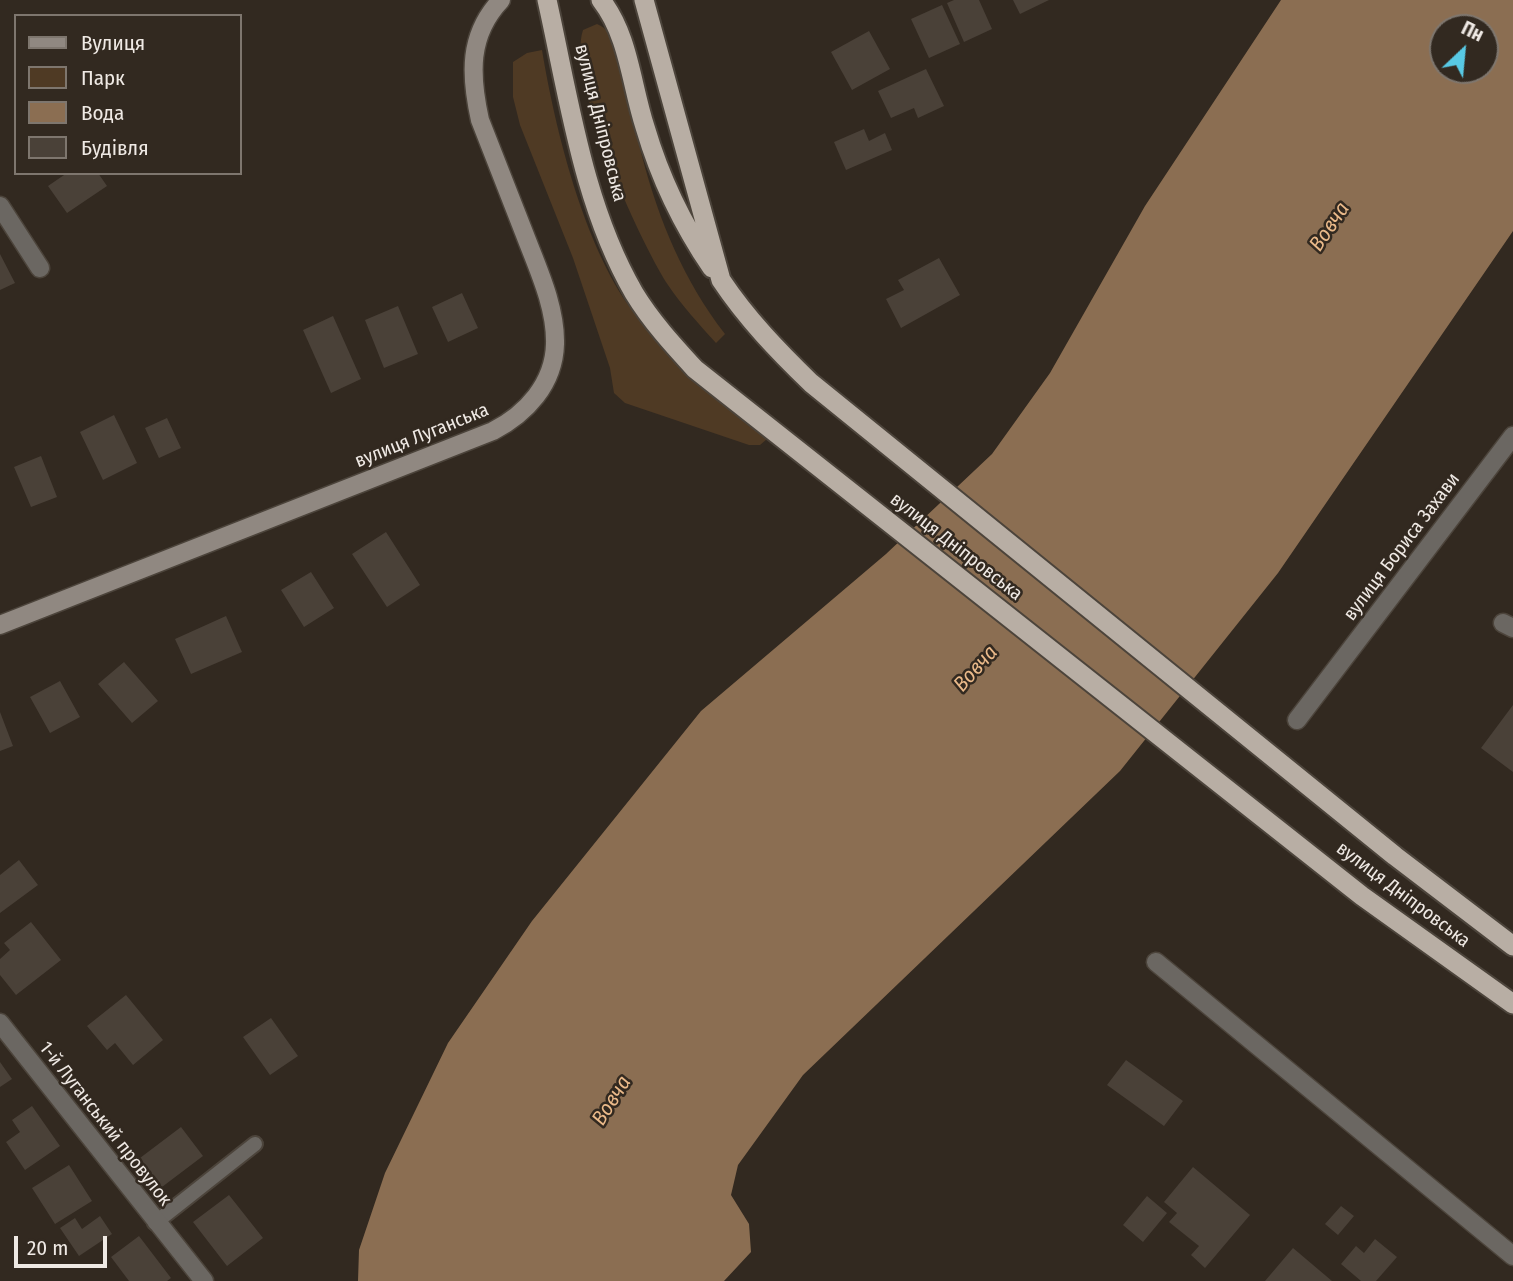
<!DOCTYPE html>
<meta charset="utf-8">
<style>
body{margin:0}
#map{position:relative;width:1513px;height:1281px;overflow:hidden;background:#322920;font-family:"Fira Sans Condensed",sans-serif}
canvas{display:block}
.legend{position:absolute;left:14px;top:14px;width:228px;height:161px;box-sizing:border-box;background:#322920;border:2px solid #7e766e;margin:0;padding:9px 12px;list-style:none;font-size:21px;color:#efe9e4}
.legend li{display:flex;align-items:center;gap:14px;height:35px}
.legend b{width:35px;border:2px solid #7e766e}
.north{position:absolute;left:1429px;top:14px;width:70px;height:70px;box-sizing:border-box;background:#322920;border:2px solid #7e766e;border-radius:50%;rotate:26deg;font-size:19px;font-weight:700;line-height:28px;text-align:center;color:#efe9e4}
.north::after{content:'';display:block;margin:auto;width:24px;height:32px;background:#58c9e4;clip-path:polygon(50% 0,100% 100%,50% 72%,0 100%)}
.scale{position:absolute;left:14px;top:1236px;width:93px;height:32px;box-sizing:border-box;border:4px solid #efe9e4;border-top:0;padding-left:9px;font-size:21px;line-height:24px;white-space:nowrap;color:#efe9e4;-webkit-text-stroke:5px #322920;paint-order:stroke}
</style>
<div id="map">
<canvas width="1513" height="1281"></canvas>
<ul class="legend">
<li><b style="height:9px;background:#908881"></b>Вулиця</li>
<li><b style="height:19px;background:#4f3a24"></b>Парк</li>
<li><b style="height:19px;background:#8b6e52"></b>Вода</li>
<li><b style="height:19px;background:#4a4138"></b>Будівля</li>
</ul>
<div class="north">Пн</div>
<div class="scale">20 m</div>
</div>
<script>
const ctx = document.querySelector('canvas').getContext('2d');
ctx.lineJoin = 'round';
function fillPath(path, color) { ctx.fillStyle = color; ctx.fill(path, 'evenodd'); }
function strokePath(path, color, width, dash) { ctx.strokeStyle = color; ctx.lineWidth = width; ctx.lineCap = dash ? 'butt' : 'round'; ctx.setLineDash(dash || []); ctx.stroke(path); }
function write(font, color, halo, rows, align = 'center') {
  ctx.font = font + ' "Fira Sans Condensed",sans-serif'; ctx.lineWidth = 5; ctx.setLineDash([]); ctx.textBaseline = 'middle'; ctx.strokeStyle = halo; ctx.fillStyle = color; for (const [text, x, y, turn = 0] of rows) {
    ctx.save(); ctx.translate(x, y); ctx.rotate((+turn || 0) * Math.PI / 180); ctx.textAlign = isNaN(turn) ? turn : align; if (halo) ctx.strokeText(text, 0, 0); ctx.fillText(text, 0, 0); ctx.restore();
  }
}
const green = new Path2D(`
 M597,24C617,32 619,59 625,78C632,104 635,131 642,156C659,221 684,281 725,334L716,343C699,324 682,306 668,285C639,240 566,80 583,30Z
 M542,50C555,129 584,246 632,310C669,359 722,399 767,439L760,445H749L625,403L614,393L610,368L573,258L520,125L513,97V62L527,53Z`);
const water = new Path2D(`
 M1281,0H1513V231L1278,573L1120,771L803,1075L738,1165L731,1195L749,1224L751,1252L724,1281H358L359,1250L385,1173L448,1043L532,921L701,711L886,554L992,454L1050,373L1145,206ZM1443,28H1485V70H1443Z`);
const building = new Path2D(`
 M954,0H979L992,29L964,42L947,3Z
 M1013,0H1049L1020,14Z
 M942,5L960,44L929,58L911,19Z
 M869,31L890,69L852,90L831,52Z
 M926,69L944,106L918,118L914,108L891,118L878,91Z
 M864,129L869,141L885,133L892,150L846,170L834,142Z
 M67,173H98L107,186L67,213L48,186Z
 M0,254L15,283L0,290Z
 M939,258L960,295L901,328L886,299L904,290L898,280Z
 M462,293L478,328L448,342L432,307Z
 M398,306L418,354L384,368L365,320Z
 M333,316L361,379L331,393L303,330Z
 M114,415L137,463L103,480L80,432Z
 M167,418L181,448L159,458L145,428Z
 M41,456L57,497L31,507L14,467Z
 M386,532L420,585L387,607L352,554Z
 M311,572L334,608L304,627L281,590Z
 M226,616L242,652L191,674L175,639Z
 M124,662L158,701L132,723L98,684Z
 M60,681L80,717L50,733L30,697Z
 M1513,705V772L1481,748Z
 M0,712L13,746L0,751Z
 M19,860L38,885L0,913V875Z
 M31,922L61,960L16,995L0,975V959L10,950L4,943Z
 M126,995L163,1040L133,1065L115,1043L107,1050L87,1026Z
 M271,1018L298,1056L270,1075L243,1037Z
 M1126,1060L1183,1101L1164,1126L1107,1085Z
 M0,1062L12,1079L0,1087Z
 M32,1106L60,1146L25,1170L6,1142L20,1132L12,1120Z
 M181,1127L203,1156L162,1187L140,1158Z
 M69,1165L92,1201L55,1224L32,1188Z
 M1193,1167L1250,1215L1205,1268L1191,1255L1199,1246L1169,1222L1177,1213L1164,1202Z
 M229,1195L263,1238L227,1266L193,1222Z
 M1147,1196L1167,1213L1143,1242L1123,1225Z
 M1341,1206L1354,1216L1338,1235L1325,1224Z
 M100,1216L112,1234L79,1256L60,1228L75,1218L82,1229Z
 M139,1236L171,1278L167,1281H129L111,1257Z
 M1375,1239L1397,1257L1376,1281H1361L1341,1264L1356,1246L1364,1253Z
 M1293,1248L1332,1281H1265Z`);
const service = new Path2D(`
 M155,1223L255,1144`);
const pedestrian = new Path2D(`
 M1297,720L1513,436`);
const minor = new Path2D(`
 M0,206L40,268
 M1503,623L1513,628
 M1156,962L1513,1256
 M0,1023L204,1281`);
const secondary = new Path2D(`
 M0,625L493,431C526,414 554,384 555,344C556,307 538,269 525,235C510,197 495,158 480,120C470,75 468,35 501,0`);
const trunk = new Path2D(`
 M547,0C569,98 583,205 634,293C651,321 673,345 695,369L1362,896L1513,1004
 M601,0C629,36 631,84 645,127C660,178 682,224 712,268
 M644,0L721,280C747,319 778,351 811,383L1395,856L1513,946`);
const streetNames = [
 ["вулиця Дніпровська",600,123,76],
 ["вулиця Луганська",422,436,-22],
 ["вулиця Дніпровська",956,547,38],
 ["вулиця Бориса Захави",1402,547,-53],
 ["вулиця Дніпровська",1403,895,37],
 ["1-й Луганський провулок",105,1124,52]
];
const waterNames = [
 ["Вовча",1330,227,-56],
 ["Вовча",976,669,-48],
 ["Вовча",612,1101,-58]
];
fillPath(green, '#4f3a24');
fillPath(water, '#8b6e52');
fillPath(building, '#4a4138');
strokePath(service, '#4c443b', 18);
strokePath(pedestrian, '#4c443b', 21);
strokePath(minor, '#4c443b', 21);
strokePath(secondary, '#4c443b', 21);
strokePath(trunk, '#4c443b', 23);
strokePath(service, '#6b6762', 14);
strokePath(pedestrian, '#6b6762', 18);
strokePath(minor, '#6b6762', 18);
strokePath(secondary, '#908881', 18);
strokePath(trunk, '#b8aea4', 19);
write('19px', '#efe9e4', '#322920', streetNames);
write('italic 21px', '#ebba8a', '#322920', waterNames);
</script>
